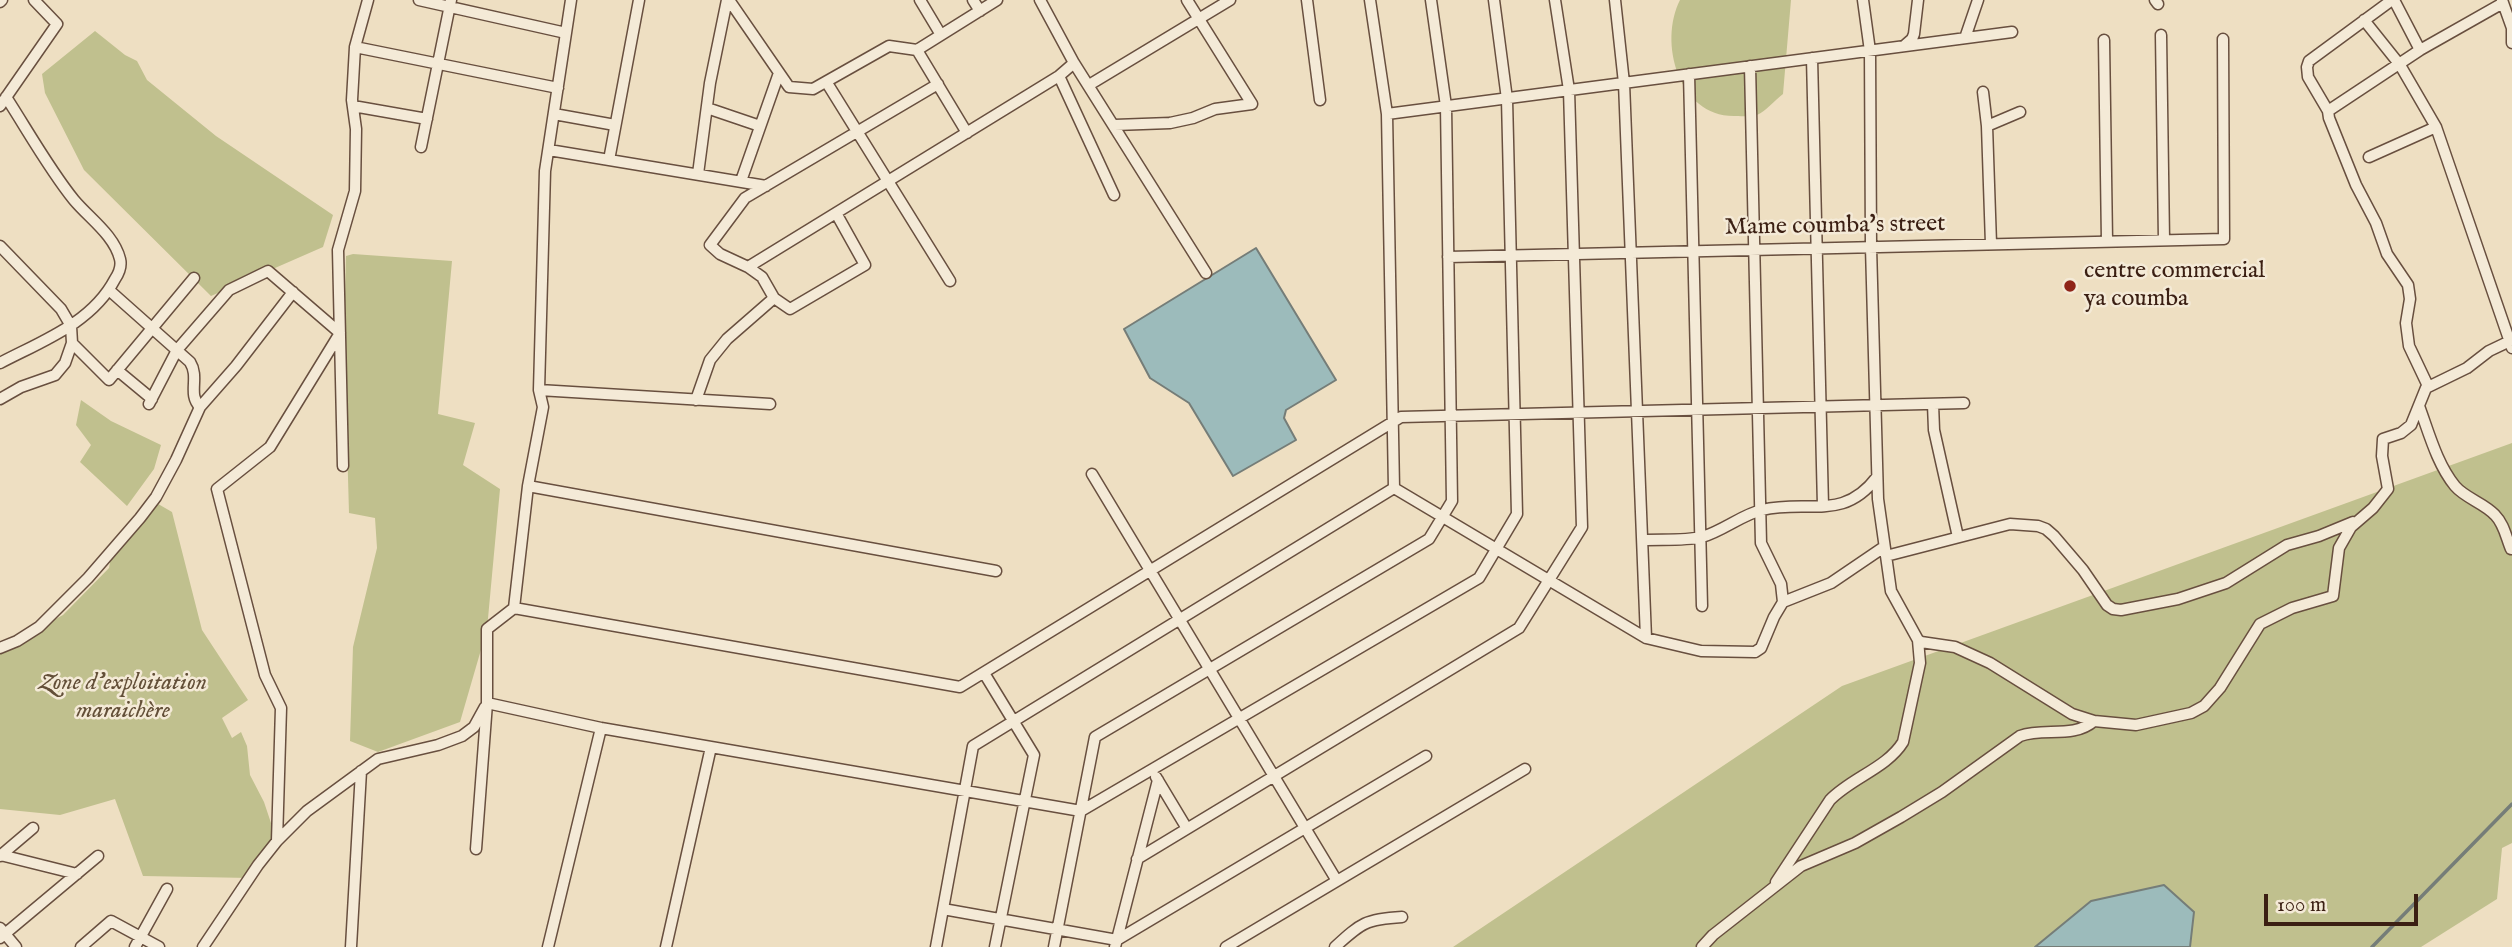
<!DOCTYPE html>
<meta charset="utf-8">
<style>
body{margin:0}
#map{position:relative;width:2512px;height:947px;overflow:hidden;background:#eedfc2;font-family:"IM FELL English",serif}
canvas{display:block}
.scale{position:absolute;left:2264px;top:894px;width:154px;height:32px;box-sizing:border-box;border:4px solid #3b1f13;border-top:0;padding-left:9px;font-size:21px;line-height:24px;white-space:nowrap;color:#3b1f13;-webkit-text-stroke:5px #f4ead7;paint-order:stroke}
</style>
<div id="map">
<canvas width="2512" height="947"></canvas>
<div class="scale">100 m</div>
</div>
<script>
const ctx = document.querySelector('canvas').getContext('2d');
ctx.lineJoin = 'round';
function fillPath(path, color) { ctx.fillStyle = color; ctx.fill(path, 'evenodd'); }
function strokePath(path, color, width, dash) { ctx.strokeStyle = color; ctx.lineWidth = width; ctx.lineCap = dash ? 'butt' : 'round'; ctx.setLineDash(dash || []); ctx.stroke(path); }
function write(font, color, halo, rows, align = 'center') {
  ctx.font = font + ' "IM FELL English",serif'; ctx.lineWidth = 5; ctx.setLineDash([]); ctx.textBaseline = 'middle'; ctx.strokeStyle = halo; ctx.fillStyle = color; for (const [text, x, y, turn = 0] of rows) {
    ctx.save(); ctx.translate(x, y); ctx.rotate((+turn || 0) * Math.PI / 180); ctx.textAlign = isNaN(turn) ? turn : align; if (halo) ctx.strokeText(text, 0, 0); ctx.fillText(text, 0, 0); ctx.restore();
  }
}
const green = new Path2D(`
 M1680,0H1791L1783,94C1775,100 1766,111 1757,115C1752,117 1742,116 1736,116C1679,118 1658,43 1680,0Z
 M95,31L125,55L137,61L147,80L216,136L333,215L323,247L211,296L84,170L45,93L42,74Z
 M353,254L452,261L438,414L475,423L463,465L500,489L487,629L460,722L378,752L350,741L353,647L377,548L375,518L349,513L344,337L346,256Z
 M81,400L111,421L161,445L154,469L127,506L80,462L91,445L76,425Z
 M2512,443V843L2502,848L2497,899L2421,947H1453L1842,686Z
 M153,501L172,512L202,630L248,700L222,718L232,738L241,732L247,746L250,775L264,802L277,841L250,878L143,876L115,799L60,815L0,809V649L63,615L109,568L112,551Z`);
const water = new Path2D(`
 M1256,248L1336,380L1286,410L1284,418L1296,440L1233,476L1189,403L1150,378L1124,329Z
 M2164,885L2194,912L2190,947H2035L2091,901Z`);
const stream = new Path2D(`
 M2372,947L2512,804`);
const street = new Path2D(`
 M419,0L566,33
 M729,0L789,87L813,89L889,46L917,50L997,0
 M920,0L941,35
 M973,0L980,11
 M1040,0L1074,63L1206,273
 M1307,0L1320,100
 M1370,0L1387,114L1394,488
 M1615,0L1624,83L1646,638
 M1863,0L1870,51L1871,247L1878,499L1891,591L1918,640L1921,642L1955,647L1990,663L2072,714L2094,721L2136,725L2191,713L2204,706L2220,688L2260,624L2292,608L2333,596L2339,548L2351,527L2373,508L2388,489L2382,456L2383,439L2401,433L2411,425L2426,388L2467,368L2489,351L2512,340
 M2155,0L2158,4
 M2392,0L2309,61L2307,67L2308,77L2328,111L2329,118L2356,185L2376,223L2387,254L2408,285L2410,299L2406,323L2409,346L2428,386
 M2394,0L2420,50
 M2502,0L2512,28V43
 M0,2L2,0
 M2364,20L2400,65L2436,127L2512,348
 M2161,35L2164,240
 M1965,38L1978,0
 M2104,40L2107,241
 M1904,46L1912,39L1914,34L1918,0
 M355,47L558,88
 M917,50L967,133
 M1812,58L1823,506
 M1750,66L1761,543L1781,584L1783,602
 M1689,74L1702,606
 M1059,76L1114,195
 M827,83L950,281
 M1089,85L1230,0
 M1983,92L1987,126L1991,244
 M0,106L57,24L34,0
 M353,106L427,119
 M707,108L760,126
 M2328,111L2420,50L2503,3
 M554,114L615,125
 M1387,114L2012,32
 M1115,125L1170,123L1193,118L1215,109L1252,104L1187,0
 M1987,126L2020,112
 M421,147L451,0
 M549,150L766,186
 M2369,157L2436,127
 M609,160L639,0
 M698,174L710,83L727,0
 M741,181L779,73
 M836,213L865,265L790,309L774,298L762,277L748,267L720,254L710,245L745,198L938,84
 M0,246L61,309L71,326L72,343L65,363L55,375L21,387L0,399
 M1448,257L2224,239L2223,39
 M748,267L1059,76L1074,63
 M109,290L190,362C200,378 187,394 200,407
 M72,343L109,380L194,278
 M0,363C42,341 92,323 115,279C119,273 122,267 120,259C114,235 90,219 74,200C49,169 28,131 6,97
 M117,370L152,399
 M539,390L770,404
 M696,400L710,360L727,339L774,298
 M149,404L177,350L229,290L268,271L340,333
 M1933,404L1934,430L1958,537
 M2419,406C2429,433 2437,464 2455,486C2465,498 2484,503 2495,515C2504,524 2506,537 2511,549
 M343,466L338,250L355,191L356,129L352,100L355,47L368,0
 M1092,474L1337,881
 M528,486L996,571
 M1394,488L1646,638L1701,651L1755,652L1761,648L1774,617L1783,602L1831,583L1884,547
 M1643,540C1661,539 1684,541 1702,537C1723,531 1743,514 1762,510C1808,499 1843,522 1877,477
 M1886,556L2010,524L2038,526L2046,529L2054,536L2083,570L2107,605L2113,609L2121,610L2178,599L2226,583L2287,545L2319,536L2353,522
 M514,608L960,687L1401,417L1964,403
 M0,648L17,641L39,627L88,578L140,518L156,497L176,460L200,407L236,366L293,292
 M984,673L1034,755L995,947
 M487,703L601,728L1081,811L1479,578L1517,514L1507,99L1494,0
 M1156,777L1186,827
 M277,841L281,708L265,675L217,489L270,447L340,333
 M476,849L487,703V629L514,608L528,486L543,407L539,390L545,171L571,0
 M1,855L77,874
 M0,856L33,828
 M1137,859L1519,628L1582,527L1569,90L1555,0
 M1776,882L1830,800C1851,778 1887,768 1903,742L1920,663L1918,640
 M943,909L1117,940L1426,756
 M0,928L16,947
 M0,938L98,856
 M81,947L111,921L159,947
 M135,947L167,889
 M203,947L258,865L277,841L307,811L378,759L438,745L462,736L474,727L485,707
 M351,947L361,771
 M548,947L601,728
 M666,947L711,747
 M936,947L973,746L1394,488
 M1054,947L1095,737L1429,539L1452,501L1446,106L1431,0
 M1115,947L1158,780
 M1226,947L1525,769
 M1335,947C1361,923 1366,919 1402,917
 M1702,947L1713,935L1801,866L1855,843L1901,817L1942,792L2020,736C2044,727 2073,739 2094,721`);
const markers = [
 [2070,286,7,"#8f2418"]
];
const streetNames = [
 ["Mame coumba's street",1835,227,-1]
];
const poiNames = [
 ["centre commercial",2084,272],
 ["ya coumba",2084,300]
];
const parkNames = [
 ["Zone d'exploitation",123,684],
 ["maraichère",123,712]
];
fillPath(green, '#c0c08e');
fillPath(water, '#9cbbbb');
strokePath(water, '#757d78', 2);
strokePath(stream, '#757d78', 3.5);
strokePath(street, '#684f3f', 13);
strokePath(street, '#f4ead7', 10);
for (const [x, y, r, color] of markers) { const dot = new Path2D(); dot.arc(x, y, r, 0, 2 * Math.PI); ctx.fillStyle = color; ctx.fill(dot); strokePath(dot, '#f4ead7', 2.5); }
write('24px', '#3b1f13', '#f4ead7', streetNames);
write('24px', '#3b1f13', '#f4ead7', poiNames, 'left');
write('italic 24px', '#634f38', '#f4ead7', parkNames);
</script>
